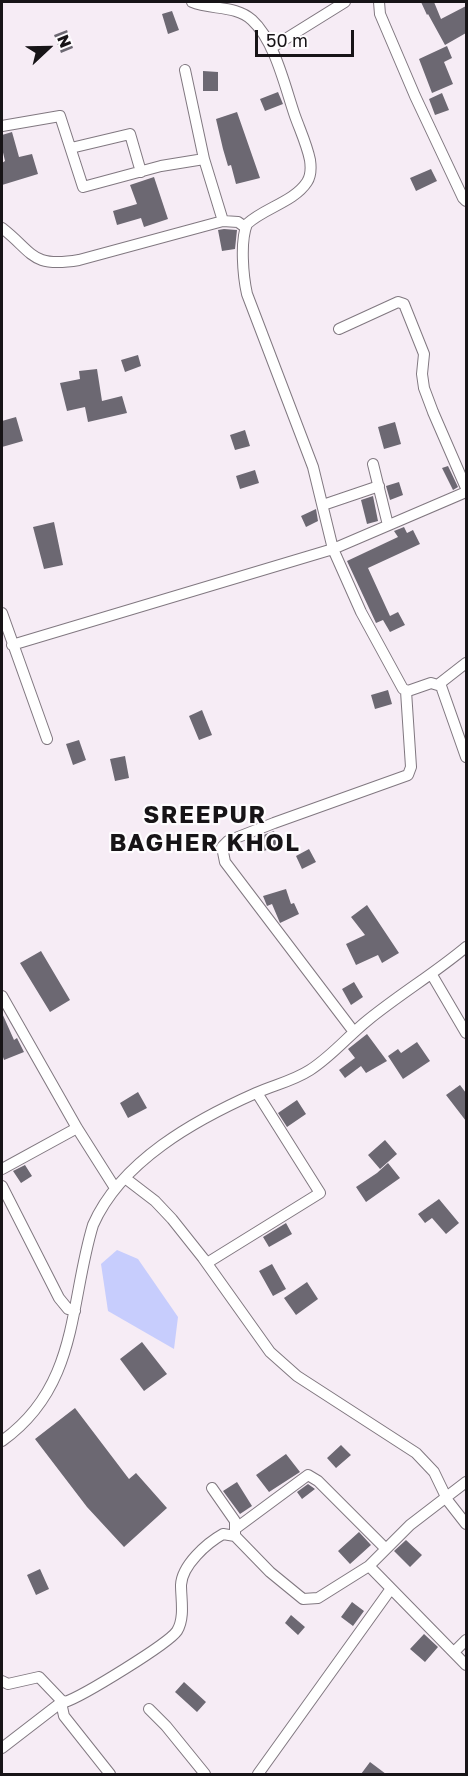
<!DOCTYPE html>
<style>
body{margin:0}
#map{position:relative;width:468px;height:1776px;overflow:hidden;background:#f6ecf5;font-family:"Golos Text",sans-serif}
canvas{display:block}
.frame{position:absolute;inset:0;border:3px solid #171417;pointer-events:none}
.north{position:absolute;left:18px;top:18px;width:60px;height:60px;-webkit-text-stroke:4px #fefcfe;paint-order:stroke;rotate:68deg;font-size:16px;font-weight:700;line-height:24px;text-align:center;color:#171417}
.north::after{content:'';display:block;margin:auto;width:21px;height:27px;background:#171417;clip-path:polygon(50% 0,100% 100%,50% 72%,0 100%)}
.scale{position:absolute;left:255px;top:30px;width:99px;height:27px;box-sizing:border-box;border:3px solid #171417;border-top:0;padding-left:8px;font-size:18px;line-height:21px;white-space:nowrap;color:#171417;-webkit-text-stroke:4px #fefcfe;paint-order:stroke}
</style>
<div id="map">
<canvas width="468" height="1776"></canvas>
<div class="frame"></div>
<div class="north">N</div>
<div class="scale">50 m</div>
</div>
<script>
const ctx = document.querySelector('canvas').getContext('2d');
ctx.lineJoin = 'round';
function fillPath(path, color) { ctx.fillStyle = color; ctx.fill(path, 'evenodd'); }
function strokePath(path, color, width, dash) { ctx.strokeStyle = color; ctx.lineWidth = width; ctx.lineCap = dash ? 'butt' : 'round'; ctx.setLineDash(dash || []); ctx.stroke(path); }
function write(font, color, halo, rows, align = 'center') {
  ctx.font = font + ' "Golos Text",sans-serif'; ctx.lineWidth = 4.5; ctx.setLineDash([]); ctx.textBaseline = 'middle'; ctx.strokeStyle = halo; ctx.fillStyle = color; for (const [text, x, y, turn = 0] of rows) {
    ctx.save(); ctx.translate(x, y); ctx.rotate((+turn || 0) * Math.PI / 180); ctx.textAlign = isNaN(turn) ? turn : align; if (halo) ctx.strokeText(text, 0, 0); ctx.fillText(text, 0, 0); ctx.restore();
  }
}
const water = new Path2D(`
 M117,1250L138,1259L178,1317L174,1349L108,1311L101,1264Z`);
const building = new Path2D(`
 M421,2H434L441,19L466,6V33L445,45L428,14L427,15Z
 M172,11L179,30L168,34L162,14Z
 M67,30L73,48L61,53L54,35Z
 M447,46L452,58L444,62L453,84L432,93L419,59Z
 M203,71L218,72V91H203Z
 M278,92L283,104L265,111L260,99Z
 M442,93L449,110L435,115L429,99Z
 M237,112L260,178L236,184L231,165L228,166L223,149L216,119Z
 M12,132L19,157L32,154L38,174L2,185V163L5,161L2,148V135Z
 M431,169L437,181L416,191L410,178Z
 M154,177L168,219L144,227L141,218L117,225L113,211L137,204L130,185Z
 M224,229L237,230L235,249L222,251L218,230Z
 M138,355L141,366L125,372L121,360Z
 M97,369L102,401L122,396L127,413L88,422L85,407L67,411L60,383L80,379L79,371Z
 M16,417L23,441L2,447V421Z
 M395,422L401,444L384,449L378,427Z
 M245,430L250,446L235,450L230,435Z
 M448,466L458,487L453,490L442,468Z
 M255,470L259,483L240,489L236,476Z
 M399,482L403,495L390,500L386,486Z
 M373,496L378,521L367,524L361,500Z
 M316,509L318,521L306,527L301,516Z
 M54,522L63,565L44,569L33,527Z
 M404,527L407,533L413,530L420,544L368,568L390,616L398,612L405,625L390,632L383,620L376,623L347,561L398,537L394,531Z
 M388,690L392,704L375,709L371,695Z
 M202,710L212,735L199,740L189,716Z
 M79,740L86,760L73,765L66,744Z
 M125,756L129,778L115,781L110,759Z
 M274,831L280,845L264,851L258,837Z
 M309,849L316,862L302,869L296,856Z
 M286,889L291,904L294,903L299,914L280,923L272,904L267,906L263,896Z
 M367,905L399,953L382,963L378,955L356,965L346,944L365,935L351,917Z
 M41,951L70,1000L50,1012L20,963Z
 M354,982L363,997L351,1005L342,989Z
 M2,1013L14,1040L17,1038L24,1052L4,1060L2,1054Z
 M367,1034L387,1061L366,1073L361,1066L345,1078L339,1070L355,1058L348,1049Z
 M417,1042L430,1061L403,1079L388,1056L398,1049L401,1053Z
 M460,1085L466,1093V1121L446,1095Z
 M138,1092L147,1108L128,1118L120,1103Z
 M297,1100L306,1114L287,1127L278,1113Z
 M385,1140L397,1154L380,1169L368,1155Z
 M388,1163L400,1178L366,1202L356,1187L377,1173Z
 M25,1165L32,1176L21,1183L13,1171Z
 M439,1199L459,1223L446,1234L432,1218L425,1223L418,1214Z
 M286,1223L292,1234L269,1247L263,1237Z
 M272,1264L286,1289L273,1296L259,1271Z
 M307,1282L318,1299L296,1315L284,1298Z
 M142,1342L167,1374L144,1391L120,1359Z
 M75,1408L129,1479L136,1473L167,1508L124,1547L87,1507L35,1439Z
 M341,1445L351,1455L336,1468L327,1458Z
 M286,1454L300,1472L269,1492L256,1475Z
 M237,1482L252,1506L240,1514L223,1491Z
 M308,1484L315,1489L302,1499L297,1492Z
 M359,1532L371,1545L350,1564L338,1551Z
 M406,1540L422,1555L410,1567L394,1551Z
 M40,1569L49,1589L36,1595L27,1575Z
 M352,1602L364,1611L353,1626L341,1617Z
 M291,1615L305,1627L298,1635L285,1623Z
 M424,1634L438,1647L425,1662L410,1649Z
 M184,1682L206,1702L197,1712L175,1692Z
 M370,1762L386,1774H361Z`);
const minor = new Path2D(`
 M192,2C211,10 236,5 252,20C275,41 285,87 295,116C300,130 307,145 310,160C311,167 311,176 307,182C294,202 264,208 247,224C240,241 243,276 247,294L313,467L333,549L361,612L403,689L408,691L431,683L441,686L466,757
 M379,2L380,14L415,96L463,198L466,201
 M271,48L345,2
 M185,70L204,159L223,221
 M2,126L60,116L83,187L161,166L204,159
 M71,148L130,134L141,172
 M2,228C34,253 31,268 79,260L223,221L238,222L245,227
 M339,329L398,302L404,304L424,354L422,374L424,388L433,412L466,488
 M373,464L388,525
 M323,505L379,486
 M2,613L47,739
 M12,645L333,549L466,492
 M439,684L466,663
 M432,975L466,1033
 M2,996L77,1128L115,1188
 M354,1032L225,862L222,847L228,841L274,823L408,775L411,767L406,691
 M2,1169L77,1128
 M125,1178L155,1201L172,1219L203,1258L270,1352L297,1376L416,1453L434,1472L448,1501L466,1524
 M2,1186L59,1298L68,1309L75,1311
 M207,1263L320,1193L257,1093
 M2,1441C79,1386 69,1304 93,1225C121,1161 195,1120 256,1093C274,1085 293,1081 310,1070C332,1056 348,1036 368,1020C400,994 435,973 466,947
 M466,1482L410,1525L369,1566L466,1665
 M212,1488L235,1521V1534
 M235,1529L308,1475L318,1481L385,1548
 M454,1652L466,1640
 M2,1681L8,1684L39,1677L61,1700L65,1702C83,1696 168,1644 177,1631C185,1618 181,1599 181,1585C182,1565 207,1543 223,1534L235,1536L270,1572L303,1599L318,1598L369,1566
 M63,1701L62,1707L64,1716L110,1774
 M149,1709L166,1726L205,1774
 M2,1748L63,1701
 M258,1774L390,1590`);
const districtNames = [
 ["SREEPUR",205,815],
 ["BAGHER KHOL",205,843]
];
fillPath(water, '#c7cdfd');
fillPath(building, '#6c6872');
strokePath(minor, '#817880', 12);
strokePath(minor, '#fff', 10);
ctx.letterSpacing = '1.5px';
write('bold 24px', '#171417', '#fefcfe', districtNames);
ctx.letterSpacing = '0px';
</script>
